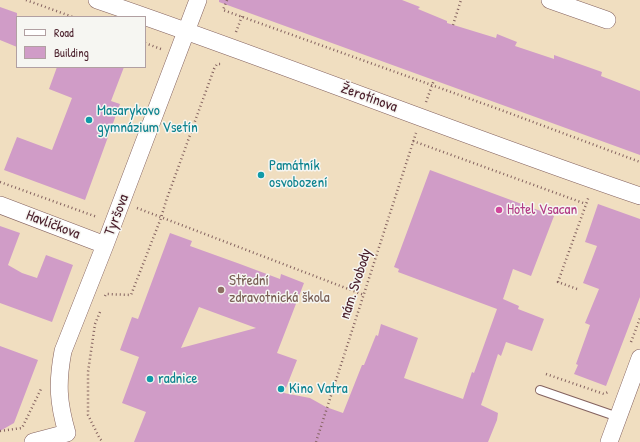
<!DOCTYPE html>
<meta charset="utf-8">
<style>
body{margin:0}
#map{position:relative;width:640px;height:442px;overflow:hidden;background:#f0dec0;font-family:"Patrick Hand",sans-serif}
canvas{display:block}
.legend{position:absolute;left:16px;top:16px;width:130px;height:52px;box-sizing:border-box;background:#f6f6f2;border:1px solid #b1a0a2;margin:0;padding:5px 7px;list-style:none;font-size:12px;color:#4a1f2b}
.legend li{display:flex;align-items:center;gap:8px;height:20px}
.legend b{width:20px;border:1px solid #b1a0a2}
</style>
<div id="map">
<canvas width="640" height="442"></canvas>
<ul class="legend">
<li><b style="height:5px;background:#fff"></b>Road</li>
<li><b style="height:11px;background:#d09cc7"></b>Building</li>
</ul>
</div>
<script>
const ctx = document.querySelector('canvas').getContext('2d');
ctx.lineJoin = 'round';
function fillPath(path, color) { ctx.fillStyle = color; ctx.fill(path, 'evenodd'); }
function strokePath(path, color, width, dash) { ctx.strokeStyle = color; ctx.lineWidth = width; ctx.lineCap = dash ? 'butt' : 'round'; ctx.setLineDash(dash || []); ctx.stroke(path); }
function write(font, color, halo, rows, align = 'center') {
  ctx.font = font + ' "Patrick Hand",sans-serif'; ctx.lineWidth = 3; ctx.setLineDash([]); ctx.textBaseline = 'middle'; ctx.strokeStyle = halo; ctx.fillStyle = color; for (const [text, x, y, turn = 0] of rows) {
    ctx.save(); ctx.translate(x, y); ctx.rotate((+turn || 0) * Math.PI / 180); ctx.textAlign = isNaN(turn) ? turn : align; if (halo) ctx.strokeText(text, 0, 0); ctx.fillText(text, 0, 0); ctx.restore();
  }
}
const building = new Path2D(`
 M219,0H402L420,7L418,9L447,21V23L496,38L497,34L517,42L515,46L554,59V55L602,72L601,76L640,91V155L219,2Z
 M0,7L17,13V47L0,40Z
 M57,67H124L111,101L120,104L85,200L4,170L17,137L52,150L72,98L49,89Z
 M430,170L554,216L531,276L513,269L503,299L519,306L518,309L544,319L532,351L506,342L501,356L498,354L481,405L498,413L497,420L488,442H134L146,412L122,403L139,357L120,350L132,317L138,319L170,233L192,241L190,246L240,264L280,279L281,274L304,283L277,353L297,360L284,393L310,398L326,407L343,413L362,365H364L376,335L378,336L381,324L418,338L404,378L463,399L472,372L474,373L497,309L398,272L399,269L394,267ZM199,307L256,328L181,348Z
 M598,204L640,219V297L606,386L574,374L578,365L576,364L590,325L585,323L599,289L583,283L597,246L585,242Z
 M0,226L20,233L8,265L22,273L37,278L46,255L73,265L52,322L0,303Z
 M0,346L38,360L14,423L0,431Z`);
const path = new Path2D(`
 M26,0L73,17
 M227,0L223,10L501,110L640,162
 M453,25L461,0
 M236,32L242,16
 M145,43L161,49
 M426,102L434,80
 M413,141L586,204
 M0,182L97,217
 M137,208L364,295
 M577,289L558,282L589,196
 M105,296L106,294L131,295L161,218L166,201L214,69L217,64H221
 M100,312L95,324L88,372V415L100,439L103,442
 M631,342L640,318
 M546,374L604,394L608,392
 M0,431L22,428L41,389
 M316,442L416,133`);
const lane = new Path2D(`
 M540,390L618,417`);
const street = new Path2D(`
 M97,0C279,62 458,134 640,196
 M550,0L607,20
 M0,205L105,245
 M67,433C58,402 57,383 63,351L105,245L198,0
 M33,442L67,433
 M609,442L640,358`);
const markers = [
 [89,120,4,"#0f9aa8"],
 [261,175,4,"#0f9aa8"],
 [499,210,4,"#d1479c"],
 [221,290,4,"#8d6e63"],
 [150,379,4,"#0f9aa8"],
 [281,389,4,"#0f9aa8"]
];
const streetNames = [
 ["Žerotínova",369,98,20],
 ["Tyršova",117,215,-69],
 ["Havlíčkova",53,225,21],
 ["nám. Svobody",356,284,-72]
];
const cultureNames = [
 ["Masarykovo",97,111],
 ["gymnázium Vsetín",97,128],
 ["Památník",269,166],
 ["osvobození",269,183],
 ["radnice",158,379],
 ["Kino Vatra",289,389]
];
const hotelNames = [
 ["Hotel Vsacan",507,210]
];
const educationNames = [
 ["Střední",229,281],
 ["zdravotnická škola",229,298]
];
fillPath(building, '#d09cc7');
strokePath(lane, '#84625f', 10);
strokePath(street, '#84625f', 18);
strokePath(path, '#84625f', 2.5, [1, 3]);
strokePath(lane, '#fff', 8);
strokePath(street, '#fff', 17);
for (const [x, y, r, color] of markers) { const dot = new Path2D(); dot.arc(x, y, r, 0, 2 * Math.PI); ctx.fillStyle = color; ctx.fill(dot); strokePath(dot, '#f6f6f2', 1.5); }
write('15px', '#4a1f2b', '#f6f6f2', streetNames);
write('15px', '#0d838f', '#f6f6f2', cultureNames, 'left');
write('15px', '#b23c85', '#f6f6f2', hotelNames, 'left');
write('15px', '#785e54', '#f6f6f2', educationNames, 'left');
</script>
